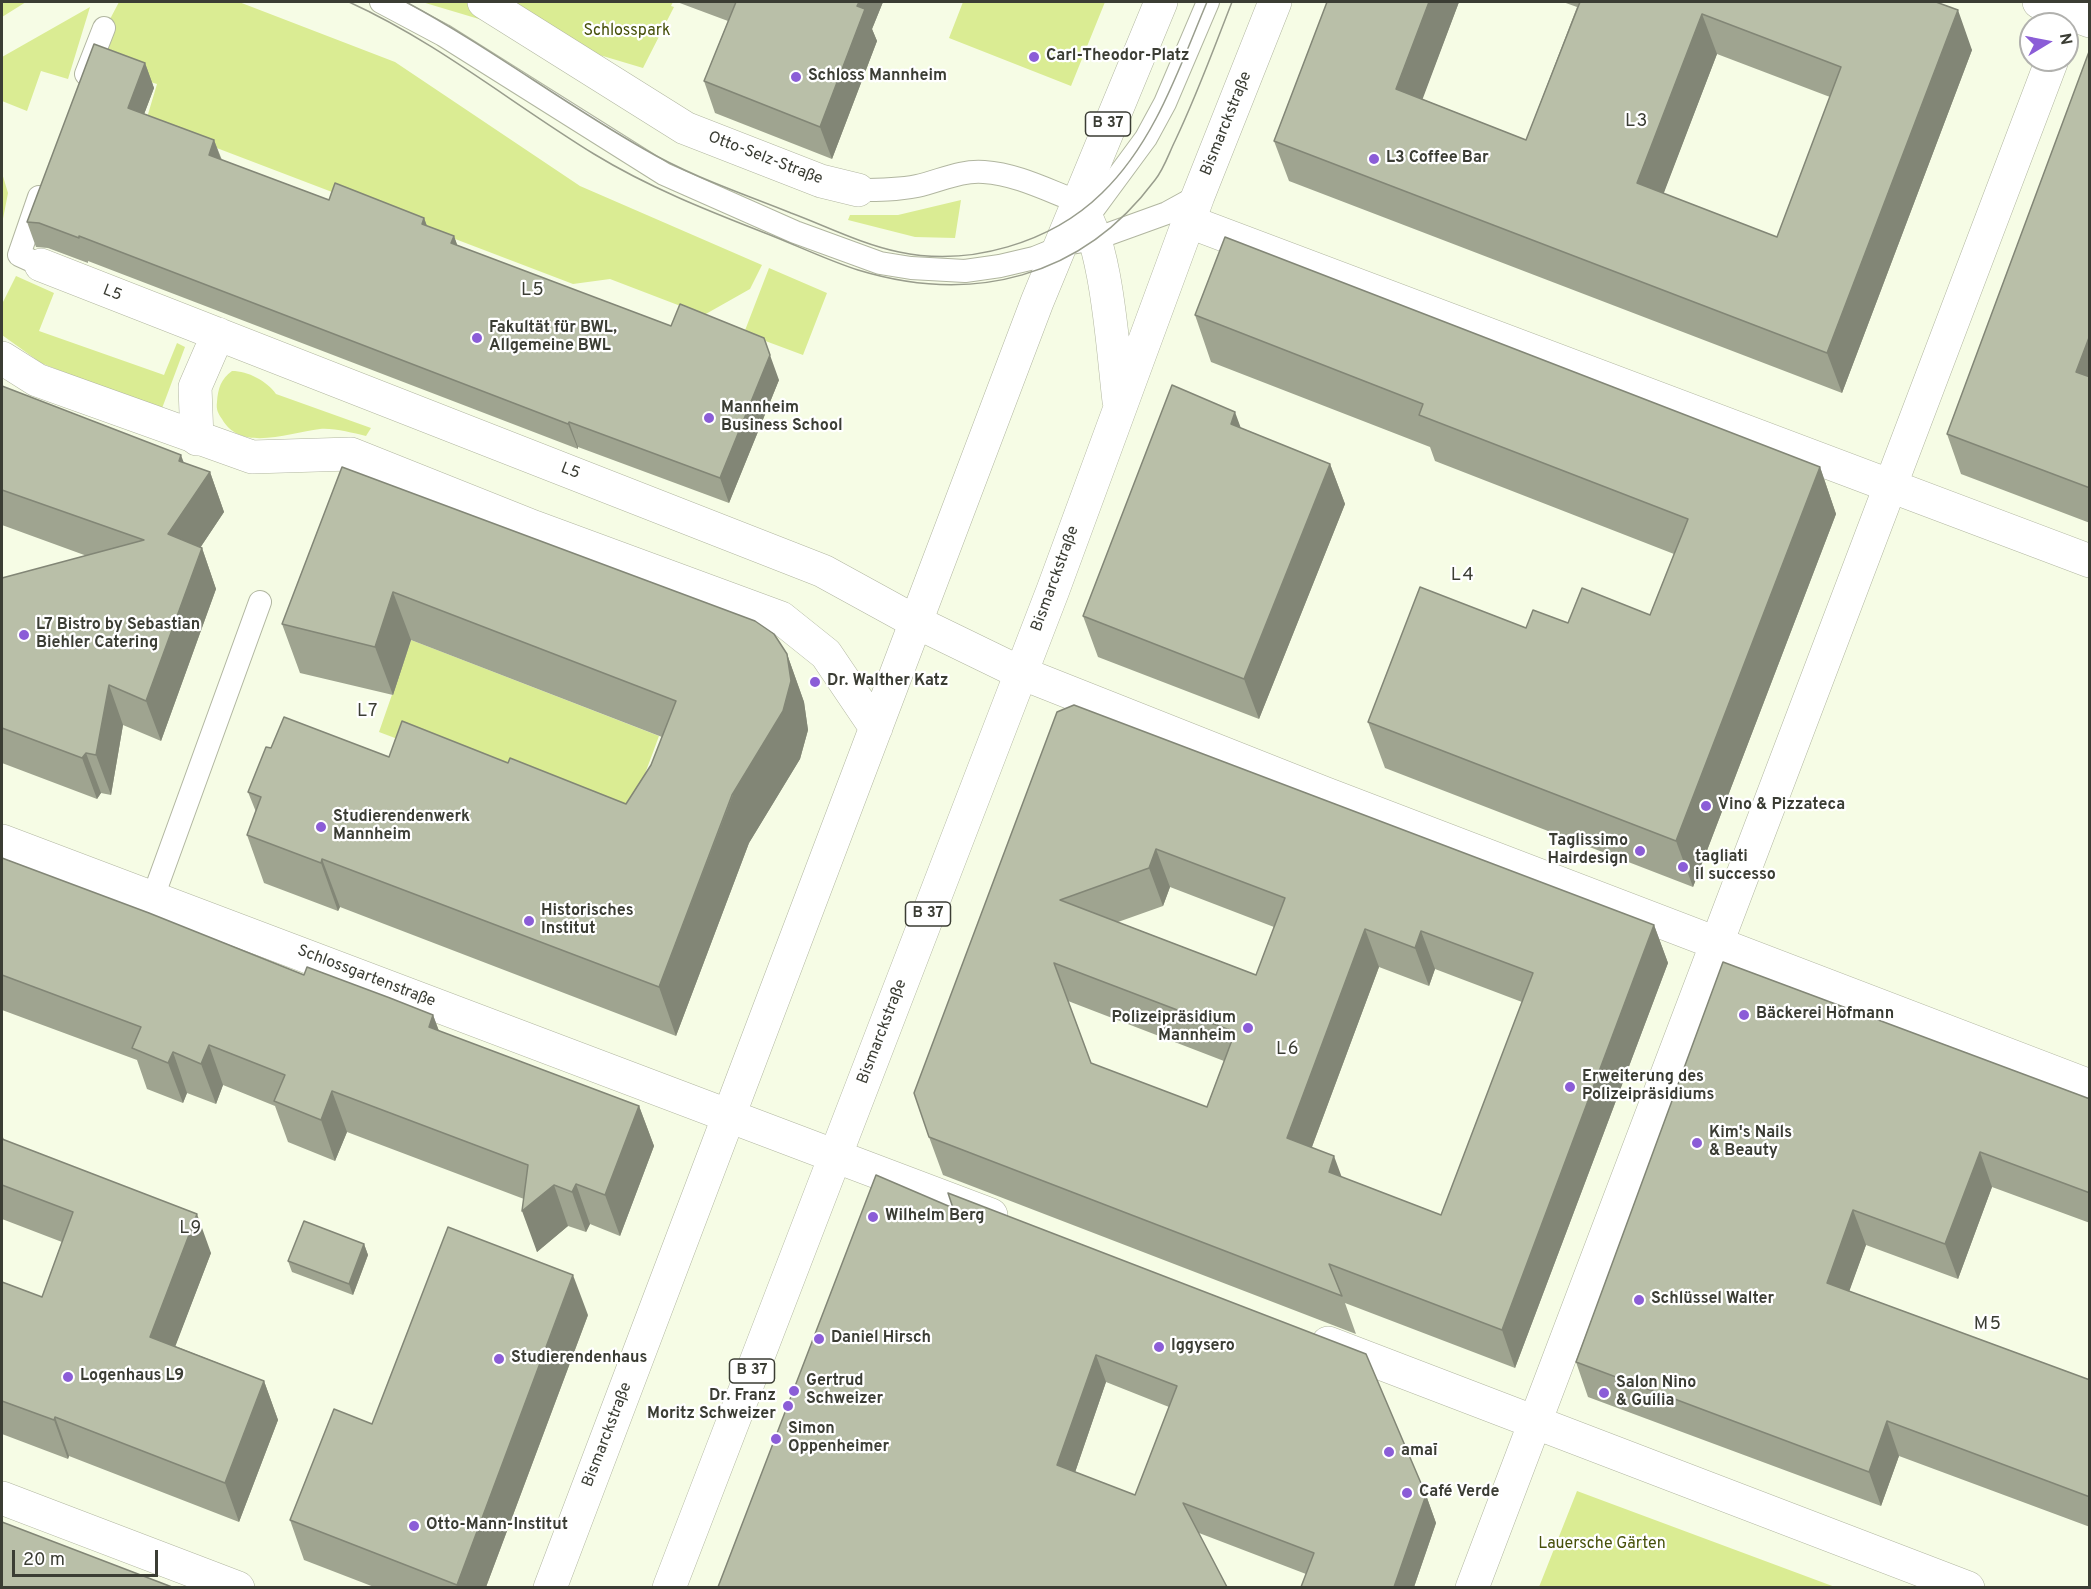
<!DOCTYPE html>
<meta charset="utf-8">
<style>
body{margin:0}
#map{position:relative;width:2091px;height:1589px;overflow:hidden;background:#f6fce5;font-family:Overpass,sans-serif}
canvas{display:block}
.frame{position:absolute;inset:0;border:3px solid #3b3d34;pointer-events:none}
.north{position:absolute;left:2019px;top:12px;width:60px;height:60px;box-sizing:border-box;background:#fff;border:2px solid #b1b1ae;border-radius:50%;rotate:80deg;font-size:16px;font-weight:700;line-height:24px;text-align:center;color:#3b3d34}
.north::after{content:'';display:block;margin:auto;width:21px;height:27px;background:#8b5dd7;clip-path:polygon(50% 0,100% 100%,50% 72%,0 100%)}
.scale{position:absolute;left:12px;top:1550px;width:146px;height:27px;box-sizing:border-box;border:3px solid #3b3d34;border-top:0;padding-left:8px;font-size:18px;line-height:21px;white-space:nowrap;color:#3b3d34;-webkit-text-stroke:4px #fff;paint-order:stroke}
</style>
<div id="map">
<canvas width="2091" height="1589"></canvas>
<div class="frame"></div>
<div class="north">N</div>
<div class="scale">20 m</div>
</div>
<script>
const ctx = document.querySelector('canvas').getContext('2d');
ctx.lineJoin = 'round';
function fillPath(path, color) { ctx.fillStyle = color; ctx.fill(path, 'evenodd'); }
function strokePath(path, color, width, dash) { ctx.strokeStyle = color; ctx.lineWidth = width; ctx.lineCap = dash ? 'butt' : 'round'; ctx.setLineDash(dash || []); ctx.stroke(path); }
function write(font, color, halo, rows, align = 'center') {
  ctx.font = font + ' Overpass,sans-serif'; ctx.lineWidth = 4.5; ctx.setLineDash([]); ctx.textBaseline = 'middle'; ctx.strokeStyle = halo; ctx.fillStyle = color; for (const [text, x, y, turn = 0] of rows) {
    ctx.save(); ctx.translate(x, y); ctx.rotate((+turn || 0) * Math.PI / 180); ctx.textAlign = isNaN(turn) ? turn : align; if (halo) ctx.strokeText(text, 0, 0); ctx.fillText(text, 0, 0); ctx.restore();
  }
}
const green = new Path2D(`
 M2,2H26L2,17Z
 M119,2H239L395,62L580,186L762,265L750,289L704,315L610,279L573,284L146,121L157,84L87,63Z
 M422,2H673L671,6L674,7L643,68Z
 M963,2H1105L1071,86L949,38Z
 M90,7L68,79L41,71L27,111L2,101V57Z
 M2,173L8,193L2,224Z
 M961,200L955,238L915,237L848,220L850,215H898Z
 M769,268L827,293L803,355L744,333Z
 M16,276L54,293L39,331L164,375L177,343L185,347L161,411L41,363L2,335V304Z
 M232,371C248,371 267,381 276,394L371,428L366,436C352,433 335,428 320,429C290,432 241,453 222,419C218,413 216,410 217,402C218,388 221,379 232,371Z
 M411,640L659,736L626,825L379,732Z
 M1577,1491L1835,1587H1539Z`);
const lane = new Path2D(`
 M381,2L443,35L664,174L795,232L880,263L911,268L965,271L1000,266L1034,258L1071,243L1095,239L1167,213L1198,196
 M86,74L104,28
 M858,190C878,190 897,190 917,186C940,181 960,170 984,172C1016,174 1047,190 1076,201
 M39,197L19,255L41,265
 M1079,229L1146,138L1165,103L1208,2
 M153,897L260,602`);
const street = new Path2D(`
 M484,2L685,128L821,181L858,190
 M2039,2L2090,21
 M1190,222L2090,561
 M41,265L823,571L916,622L1021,673L1324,793L2090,1086
 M197,439L195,387L218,334
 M2,841L991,1215
 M1328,1343L1968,1588
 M2,1498L238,1588
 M1472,1588L2052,60`);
const primary = new Path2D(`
 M1076,201C1107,235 1113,353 1119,401
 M2,358L37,380L252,457L351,454L534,527L781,618L826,654L876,728
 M550,1588L1037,302L1161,2
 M669,1588L1053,590L1198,196L1275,2`);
const tram = new Path2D(`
 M349,2C437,42 511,103 594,154C648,187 706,210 765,233C796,245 827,260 858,270C973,305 1082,278 1155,180C1164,169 1169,153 1175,141C1197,95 1214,48 1232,2
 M406,2C488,46 563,103 644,149C690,176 741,193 791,213C826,226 861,244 899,252C969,267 1051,243 1102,193C1155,142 1179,68 1207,2`);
const wall = new Path2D(`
 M677,2H883L872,29L877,41L832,159L715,113L704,81L728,21Z
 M1327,2H1459L1422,99L1526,140L1577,7L1563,2H1936L1972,50L1842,393L1289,181L1274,141ZM1717,54L1830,97L1777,237L1663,194Z
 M2090,49V523L1961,474L1947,434Z
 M145,63L154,88L144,114L214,140L222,160L329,200L424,218L427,226L454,236L457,245L779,380L729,503L578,447V449L88,261V263L48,248L36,247L27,222Z
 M1195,315L1820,467L1836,514L1693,887L1385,768L1368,722L1526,628L1650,615L1674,554L1435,461L1430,447L1211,362Z
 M2,386L184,463L210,472L224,512L200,548H202L216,589L161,741L123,725L111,795L101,793L97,799L2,763V578L87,556L2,525Z
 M1241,428L1330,464L1345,504L1259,719L1098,657L1083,616Z
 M342,467L787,654L804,702L808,730L800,759L749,843L676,1036L340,907L338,911L264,883L247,835L256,812L248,792L271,748L389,757L508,763L626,804L651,765L662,737L411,640L393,695L300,673L282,624Z
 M1057,712L1654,925L1668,963L1515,1368L1345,1303L1356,1334L943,1175L929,1137ZM1170,887L1274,927L1256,975L1118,922L1163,906ZM1379,967L1429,986L1435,969L1522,1002L1441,1215L1342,1177L1312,1147ZM1068,1001L1224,1061L1207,1107L1091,1063Z
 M2,858L304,975L433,1015L439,1031L639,1106L654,1146L620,1236L590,1224L586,1232L568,1226L537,1252L524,1199L347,1132L335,1161L288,1142L275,1106L223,1085L216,1104L187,1093L183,1103L147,1089L137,1060L2,1010Z
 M1723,962L2090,1099V1223L1992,1187L1958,1279L1866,1245L1849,1291L2090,1380V1527L1899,1456L1881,1506L1588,1397L1576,1362Z
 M2,1134L4,1140L211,1253L175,1346L264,1381L278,1420L239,1522L69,1456L68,1459L2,1434V1282L42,1297L62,1242L2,1219Z
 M876,1175L1426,1495L1436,1523L1414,1587H1301L1306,1574L1199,1533L718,1587ZM1106,1382L1169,1407L1135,1495L1075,1472Z
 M364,1244L368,1255L353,1295L292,1272L288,1261Z
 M588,1315L486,1587H374L304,1560L290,1520L372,1424Z`);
const shadedWall = new Path2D(`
 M859,2H883L872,29L877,41L832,159L820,127Z
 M1429,2H1459L1411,130L1396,89Z
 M1958,10L1972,50L1842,393L1827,353Z
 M1702,14L1717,54L1652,224L1637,183Z
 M145,63L154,88L137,133L128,108Z
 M214,140L223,165L209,155Z
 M424,218L433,243L422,224Z
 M454,236L463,261L451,243Z
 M2090,335V410L2076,372Z
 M770,355L779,380L729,503L720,478Z
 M1235,412L1250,453L1231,424Z
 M569,422L578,447V449L568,424Z
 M181,455L195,493L210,472L224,512L182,575L168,534L179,461Z
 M1330,464L1345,504L1259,719L1244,679Z
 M1820,467L1836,514L1693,887L1676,841Z
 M202,548L216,589L161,741L146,701Z
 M393,592L411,640L393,695L375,647Z
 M787,654L804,702L808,730L800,759L749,843L676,1036L659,987Z
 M109,685L123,725L111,795L96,755Z
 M86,753L101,793L97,799L82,758Z
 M1156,849L1170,887L1163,906L1149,868Z
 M322,859L340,907L338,911L321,863Z
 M1654,925L1668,963L1515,1368L1502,1330Z
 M1365,929L1379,967L1301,1176L1287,1138Z
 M1421,931L1435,969L1429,986L1415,948Z
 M433,1015L448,1056L429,1027Z
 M209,1045L223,1085L216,1104L201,1064Z
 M173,1052L187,1093L183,1103L168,1063Z
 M332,1091L347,1132L335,1161L321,1120Z
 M639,1106L654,1146L620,1236L605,1195Z
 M1980,1152L1992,1187L1958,1279L1945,1244Z
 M1334,1156L1348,1194L1329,1172Z
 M576,1184L590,1224L586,1232L572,1192Z
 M554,1185L568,1226L537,1252L522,1211Z
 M1853,1210L1866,1245L1840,1317L1827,1283Z
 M197,1214L211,1253L164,1376L150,1337Z
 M364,1244L368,1255L353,1295L349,1284Z
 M573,1275L588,1315L486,1587H458L457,1585Z
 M1096,1355L1106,1382L1068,1493L1057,1465Z
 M264,1381L278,1420L239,1522L225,1483Z
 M55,1417L69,1456L68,1459L54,1420Z
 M1887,1421L1899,1456L1881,1506L1869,1472Z
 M1426,1495L1436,1523L1414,1587H1394Z`);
const building = new Path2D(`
 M736,2H859L857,6L865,9L820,127L704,81Z
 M1327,2H1429L1396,89L1526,140L1580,2H1936L1958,10L1827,353L1274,141ZM1702,14L1841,67L1777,237L1637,183Z
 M94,44L145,63L128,108L214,140L209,155L329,200L335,183L424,218L422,224L454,236L451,243L671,326L680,304L764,338L770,355L720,478L569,422L568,424L79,236V238L39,223L27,222Z
 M2090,49V335L2076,372L2090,377V488L1947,434Z
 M1225,237L1820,467L1676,841L1368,722L1420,587L1526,628L1533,610L1568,623L1582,588L1650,615L1688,519L1419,415L1423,404L1195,315Z
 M1172,385L1235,412L1231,424L1330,464L1244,679L1083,616Z
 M2,386L181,455L179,461L210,472L168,534L202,548L146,701L109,685L96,755L86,753L82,758L2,728V578L144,540L2,490Z
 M342,467L755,621L774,634L787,654L791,681L783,711L732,795L659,987L322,859L321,863L247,835L261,797L248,792L266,747L271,748L284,717L389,757L402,721L508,763L510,758L626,804L651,765L676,701L393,592L375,647L282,624Z
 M1074,705L1654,925L1502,1330L1329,1264L1342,1296L929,1137L914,1093L1057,712ZM1156,849L1285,898L1256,975L1060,900L1149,868ZM1365,929L1415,948L1421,931L1533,973L1441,1215L1329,1172L1334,1156L1287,1138ZM1054,963L1235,1032L1207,1107L1091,1063Z
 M2,858L149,913L304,975L307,967L390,998L433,1015L429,1027L639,1106L605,1195L576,1184L572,1192L554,1185L522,1211L528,1165L332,1091L321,1120L274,1101L285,1075L209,1045L201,1064L173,1052L168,1063L132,1048L141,1027L2,975Z
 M1723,962L2090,1099V1193L1980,1152L1945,1244L1853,1210L1827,1283L2090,1380V1497L1887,1421L1869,1472L1576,1362Z
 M2,1139L197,1214L150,1337L264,1381L225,1483L55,1417L54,1420L2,1401V1282L42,1297L73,1212L2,1185Z
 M876,1175L953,1208L948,1193L1366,1354L1426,1495L1394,1587H1301L1314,1553L1183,1503L1227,1587H718ZM1096,1355L1177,1386L1135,1495L1057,1465Z
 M304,1221L364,1244L349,1284L288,1261Z
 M448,1227L573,1275L457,1585L290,1520L334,1409L372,1424Z
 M2,1522L172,1587H2Z`);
const markers = [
 [1034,57,6,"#8b5dd7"],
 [796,77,6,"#8b5dd7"],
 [1374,159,6,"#8b5dd7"],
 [477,338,6,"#8b5dd7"],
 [709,418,6,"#8b5dd7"],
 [24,635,6,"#8b5dd7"],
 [815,682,6,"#8b5dd7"],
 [1706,806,6,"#8b5dd7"],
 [321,827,6,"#8b5dd7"],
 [1640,851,6,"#8b5dd7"],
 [1683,867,6,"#8b5dd7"],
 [529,921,6,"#8b5dd7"],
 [1744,1015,6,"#8b5dd7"],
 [1248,1028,6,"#8b5dd7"],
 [1570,1087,6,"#8b5dd7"],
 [1697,1143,6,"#8b5dd7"],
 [873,1217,6,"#8b5dd7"],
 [1639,1300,6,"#8b5dd7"],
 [819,1339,6,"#8b5dd7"],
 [1159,1347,6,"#8b5dd7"],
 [499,1359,6,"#8b5dd7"],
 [68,1377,6,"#8b5dd7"],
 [794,1391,6,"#8b5dd7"],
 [1604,1393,6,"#8b5dd7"],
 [788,1406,6,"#8b5dd7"],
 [776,1439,6,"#8b5dd7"],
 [1389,1452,6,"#8b5dd7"],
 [1407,1493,6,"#8b5dd7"],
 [414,1526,6,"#8b5dd7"]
];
const shields = [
 [1108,124,45],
 [928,914,45],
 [752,1371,45]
];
const shieldNames = [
 ["B 37",1108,124],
 ["B 37",928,914],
 ["B 37",752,1371]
];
const parkNames = [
 ["Schlosspark",627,32],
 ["Lauersche Gärten",1602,1545]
];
const poiNames = [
 ["Carl-Theodor-Platz",1046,57],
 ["Schloss Mannheim",808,77],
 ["L3 Coffee Bar",1386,159],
 ["Fakultät für BWL,",489,329],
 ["Allgemeine BWL",489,347],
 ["Mannheim",721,409],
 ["Business School",721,427],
 ["L7 Bistro by Sebastian",36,626],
 ["Biehler Catering",36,644],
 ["Dr. Walther Katz",827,682],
 ["Vino & Pizzateca",1718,806],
 ["Studierendenwerk",333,818],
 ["Mannheim",333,836],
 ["Taglissimo",1628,842,"right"],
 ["Hairdesign",1628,860,"right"],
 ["tagliati",1695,858],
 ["il successo",1695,876],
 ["Historisches",541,912],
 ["Institut",541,930],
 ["Bäckerei Hofmann",1756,1015],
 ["Polizeipräsidium",1236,1019,"right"],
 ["Mannheim",1236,1037,"right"],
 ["Erweiterung des",1582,1078],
 ["Polizeipräsidiums",1582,1096],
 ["Kim's Nails",1709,1134],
 ["& Beauty",1709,1152],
 ["Wilhelm Berg",885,1217],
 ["Schlüssel Walter",1651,1300],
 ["Daniel Hirsch",831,1339],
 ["Iggysero",1171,1347],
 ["Studierendenhaus",511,1359],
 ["Logenhaus L9",80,1377],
 ["Gertrud",806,1382],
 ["Schweizer",806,1400],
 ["Salon Nino",1616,1384],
 ["& Guilia",1616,1402],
 ["Dr. Franz",776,1397,"right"],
 ["Moritz Schweizer",776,1415,"right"],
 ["Simon",788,1430],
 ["Oppenheimer",788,1448],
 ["amaī",1401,1452],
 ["Café Verde",1419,1493],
 ["Otto-Mann-Institut",426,1526]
];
const streetNames = [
 ["Bismarckstraße",1227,124,-68],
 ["Otto-Selz-Straße",765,159,21],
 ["L5",112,294,21],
 ["L5",570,472,21],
 ["Bismarckstraße",1056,579,-70],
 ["Schlossgartenstraße",366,977,21],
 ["Bismarckstraße",883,1032,-69],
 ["Bismarckstraße",608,1435,-69]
];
const neighbourhoodNames = [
 ["L3",1637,122],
 ["L5",533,291],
 ["L4",1463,576],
 ["L7",368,712],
 ["L6",1288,1050],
 ["L9",191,1229],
 ["M5",1988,1325]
];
fillPath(green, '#daec93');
strokePath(lane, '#b1b6a0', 24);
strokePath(street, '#b1b6a0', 34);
strokePath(primary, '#b1b6a0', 34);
strokePath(lane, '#fff', 22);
strokePath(street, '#fff', 33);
strokePath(primary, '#fff', 33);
strokePath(tram, '#999d8d', 1.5);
fillPath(wall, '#9fa490');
fillPath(shadedWall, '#828676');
fillPath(building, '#b9bfa8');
strokePath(building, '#828676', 1.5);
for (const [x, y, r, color] of markers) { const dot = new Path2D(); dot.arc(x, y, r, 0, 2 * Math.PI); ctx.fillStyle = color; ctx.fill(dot); strokePath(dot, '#fff', 2); }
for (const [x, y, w] of shields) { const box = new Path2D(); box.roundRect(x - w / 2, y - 12, w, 24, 4.5); ctx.fillStyle = '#fff'; ctx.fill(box); strokePath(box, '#3b3d34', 1.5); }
write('bold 15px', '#3b3d34', null, shieldNames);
write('16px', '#465009', '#fff', parkNames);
write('bold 16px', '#3b3d34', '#fff', poiNames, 'left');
write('16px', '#3b3d34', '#fff', streetNames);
ctx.letterSpacing = '1.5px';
write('18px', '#3b3d34', '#fff', neighbourhoodNames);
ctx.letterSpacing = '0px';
</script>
